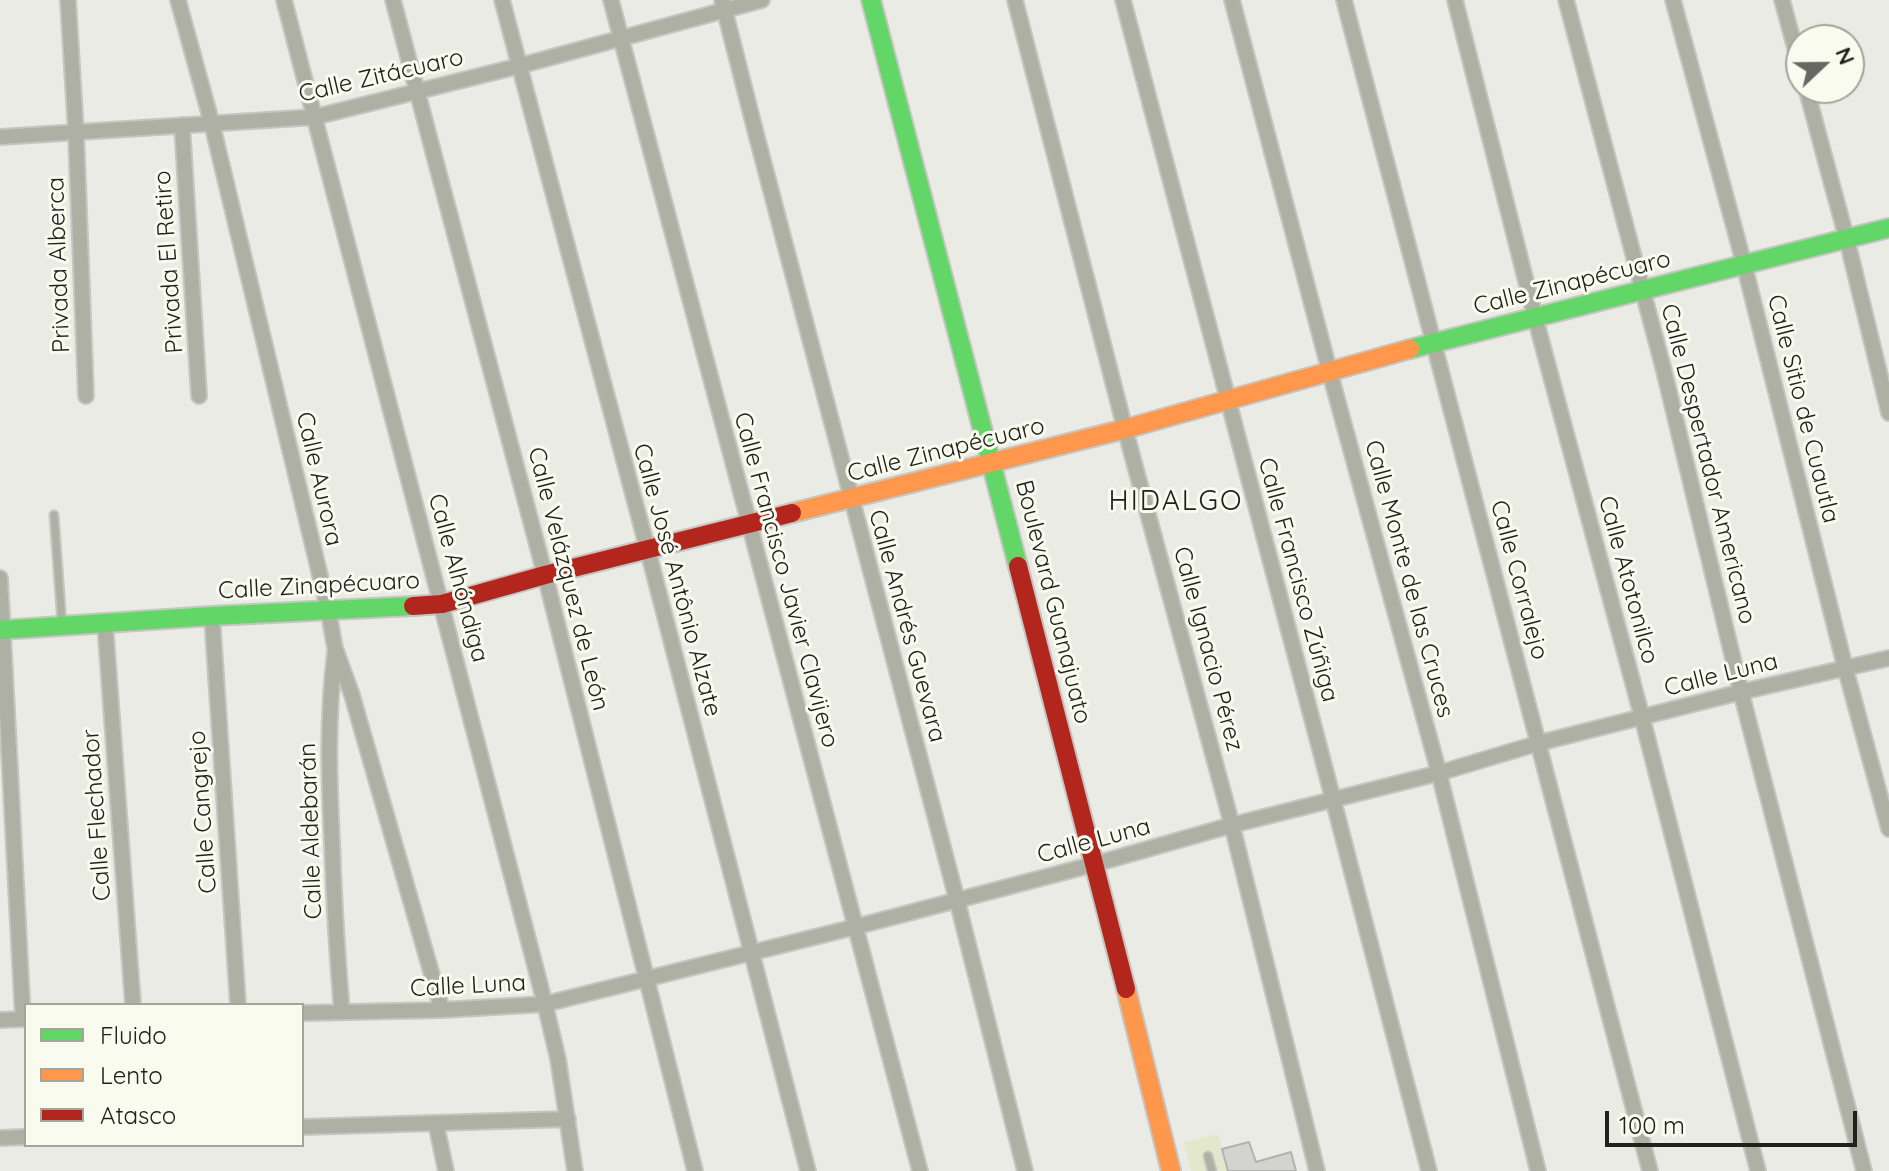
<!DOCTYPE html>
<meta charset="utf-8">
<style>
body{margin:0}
#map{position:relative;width:1889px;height:1171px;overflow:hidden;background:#eaebe4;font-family:Quicksand,sans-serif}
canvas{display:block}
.legend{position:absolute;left:24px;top:1003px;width:280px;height:144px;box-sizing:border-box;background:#fafbef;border:2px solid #a3a49b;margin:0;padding:10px 14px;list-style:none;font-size:24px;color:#20211c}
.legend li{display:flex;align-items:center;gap:16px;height:40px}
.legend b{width:40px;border:2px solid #a3a49b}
.north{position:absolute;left:1785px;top:24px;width:80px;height:80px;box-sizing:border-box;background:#fafbef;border:2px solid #a3a49b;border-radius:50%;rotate:68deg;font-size:22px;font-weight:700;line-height:32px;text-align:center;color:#20211c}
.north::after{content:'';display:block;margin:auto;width:28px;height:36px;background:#676862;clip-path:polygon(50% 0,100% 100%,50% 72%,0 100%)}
.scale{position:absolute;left:1605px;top:1111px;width:252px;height:36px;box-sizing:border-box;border:4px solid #20211c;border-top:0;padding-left:10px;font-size:24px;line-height:28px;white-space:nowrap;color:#20211c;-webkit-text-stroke:6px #fafbef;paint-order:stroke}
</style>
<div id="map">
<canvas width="1889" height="1171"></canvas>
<ul class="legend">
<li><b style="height:10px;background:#63d668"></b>Fluido</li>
<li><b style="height:10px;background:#ff974d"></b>Lento</li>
<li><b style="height:10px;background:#b3261e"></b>Atasco</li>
</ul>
<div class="north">N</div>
<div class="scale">100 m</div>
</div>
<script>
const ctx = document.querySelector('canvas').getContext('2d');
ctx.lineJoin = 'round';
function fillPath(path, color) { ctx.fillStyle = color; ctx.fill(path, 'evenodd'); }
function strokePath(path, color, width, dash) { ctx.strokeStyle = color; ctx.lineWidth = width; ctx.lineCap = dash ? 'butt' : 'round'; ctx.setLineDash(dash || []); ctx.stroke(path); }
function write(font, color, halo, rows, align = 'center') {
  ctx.font = font + ' Quicksand,sans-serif'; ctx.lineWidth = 6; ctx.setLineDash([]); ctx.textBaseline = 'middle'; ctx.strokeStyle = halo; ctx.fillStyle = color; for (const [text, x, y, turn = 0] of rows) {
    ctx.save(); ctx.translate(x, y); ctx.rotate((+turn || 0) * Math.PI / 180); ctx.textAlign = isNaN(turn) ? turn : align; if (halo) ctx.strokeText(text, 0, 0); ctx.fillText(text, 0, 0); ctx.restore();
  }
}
const green = new Path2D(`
 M1218,1134L1228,1171H1191L1184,1142Z`);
const building = new Path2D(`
 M1249,1142L1256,1162L1291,1152L1296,1171H1228L1222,1149Z`);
const lane = new Path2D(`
 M54,515L62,623
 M1208,1156L1212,1171`);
const street = new Path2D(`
 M68,0L76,133L86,396
 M178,0L212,124L328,609L335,648L352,695L442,1010
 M284,0L545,1004L558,1059L575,1171
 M393,0L545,575L695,1171
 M502,0L648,551L808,1171
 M611,0L920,1171
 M722,0L754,126L957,900L1025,1171
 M1015,0L1125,429L1232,825L1317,1171
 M1123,0L1333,799L1429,1171
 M1232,0L1330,373L1439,773L1538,1171
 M1344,0L1650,1171
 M1455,0L1535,317L1642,717L1758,1171
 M1566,0L1664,371L1741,692L1864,1171
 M1673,0L1744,264L1845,667L1889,829
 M1782,0L1801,70
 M1806,88L1847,240L1889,413
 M182,125L199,396
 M0,137L315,117L519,66L762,0
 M0,578L23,1019
 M212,616L238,1005
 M105,623L133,1005
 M335,653C327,716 329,778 332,842C334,899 337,955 342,1012
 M302,1013L442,1010L545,1004L855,927L1095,864L1232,825L1439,773L1539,743L1741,692L1889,658
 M0,1020L26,1019
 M436,1124L446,1171
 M302,1127L568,1119
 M0,1138L26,1137`);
const fast = new Path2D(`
 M871,0L1018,566
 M1410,349L1889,228
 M0,630L212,616L413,606`);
const slow = new Path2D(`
 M792,513L1125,429L1410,349
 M1126,989L1171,1171`);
const jam = new Path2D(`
 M1018,566L1126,989
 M413,606L442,604L545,575L792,513`);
const streetNames = [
 ["Calle Zitácuaro",381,76,-13],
 ["Privada El Retiro",169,262,-94],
 ["Privada Alberca",59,265,-92],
 ["Calle Zinapécuaro",1572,283,-14],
 ["Calle Sitio de Cuautla",1803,409,76],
 ["Calle Zinapécuaro",946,450,-14],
 ["Calle Despertador Americano",1708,464,76],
 ["Calle Aurora",319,479,77],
 ["Calle Alhóndiga",458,578,75],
 ["Calle Velázquez de León",568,579,76],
 ["Calle Monte de las Cruces",1409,579,75],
 ["Calle José Antônio Alzate",677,580,75],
 ["Calle Francisco Javier Clavijero",786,580,75],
 ["Calle Francisco Zúñiga",1298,580,75],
 ["Calle Corralejo",1519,580,75],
 ["Calle Atotonilco",1628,580,75],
 ["Calle Zinapécuaro",319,586,-3],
 ["Boulevard Guanajuato",1053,602,76],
 ["Calle Andrés Guevara",907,626,75],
 ["Calle Ignacio Pérez",1208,649,75],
 ["Calle Luna",1721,675,-14],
 ["Calle Cangrejo",203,812,-94],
 ["Calle Flechador",97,815,-94],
 ["Calle Aldebarán",311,831,-92],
 ["Calle Luna",1094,841,-15],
 ["Calle Luna",468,986,-3]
];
const quarterNames = [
 ["HIDALGO",1176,502]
];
fillPath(green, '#e3e7cb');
fillPath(building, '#d3d4cf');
strokePath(building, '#b2b3ae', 2);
strokePath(lane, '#c5c6c1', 11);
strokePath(street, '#c5c6c1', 18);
strokePath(fast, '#c5c6c1', 22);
strokePath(slow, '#c5c6c1', 22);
strokePath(jam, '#c5c6c1', 22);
strokePath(lane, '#aeb0a3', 7);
strokePath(street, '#aeb0a3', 14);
strokePath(fast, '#63d668', 18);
strokePath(slow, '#ff974d', 18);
strokePath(jam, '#b3261e', 18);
write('24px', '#20211c', '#fafbef', streetNames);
ctx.letterSpacing = '2px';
write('28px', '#20211c', '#fafbef', quarterNames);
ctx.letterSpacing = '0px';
</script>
